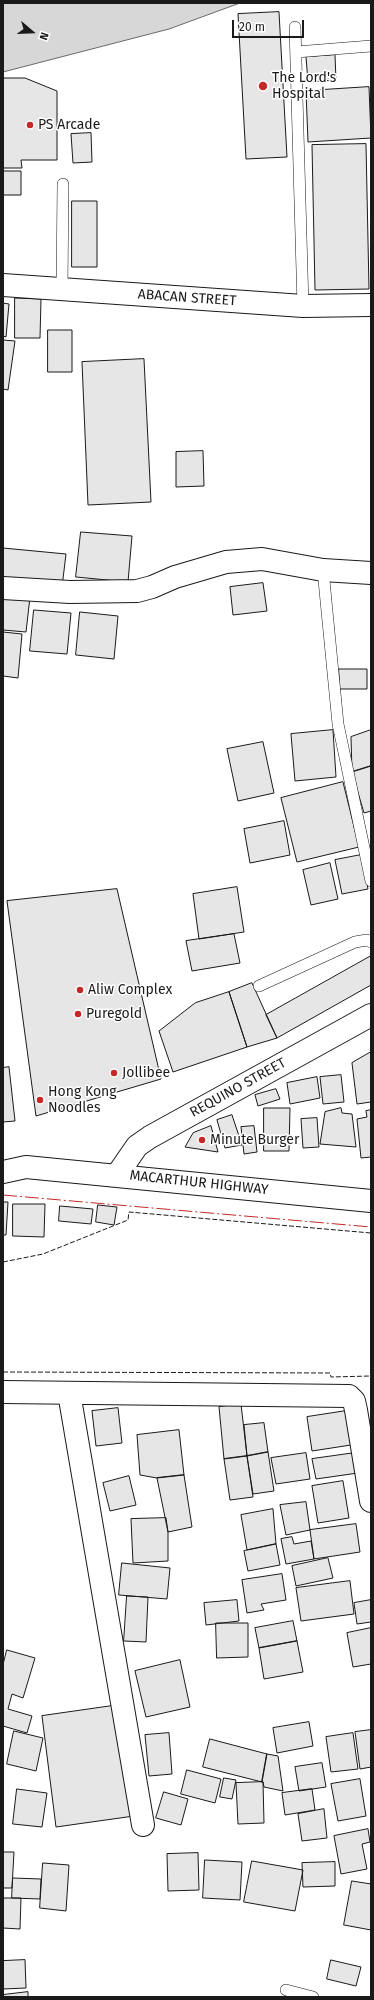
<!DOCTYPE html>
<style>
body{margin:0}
#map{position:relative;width:374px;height:2000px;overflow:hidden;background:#fff;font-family:"Fira Sans",sans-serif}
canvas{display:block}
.frame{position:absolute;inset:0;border:4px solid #1a1a1a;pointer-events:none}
.north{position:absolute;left:12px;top:12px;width:40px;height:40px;-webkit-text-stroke:3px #fff;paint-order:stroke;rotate:109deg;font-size:11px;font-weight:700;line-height:16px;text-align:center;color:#1a1a1a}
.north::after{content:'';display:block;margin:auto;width:14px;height:18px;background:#1a1a1a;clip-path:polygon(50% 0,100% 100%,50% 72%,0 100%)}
.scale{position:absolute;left:232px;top:20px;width:72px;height:18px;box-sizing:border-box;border:2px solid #1a1a1a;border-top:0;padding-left:5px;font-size:12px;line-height:14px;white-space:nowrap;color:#1a1a1a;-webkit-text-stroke:3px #fff;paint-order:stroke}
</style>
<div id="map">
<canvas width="374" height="2000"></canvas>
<div class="frame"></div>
<div class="north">N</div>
<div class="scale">20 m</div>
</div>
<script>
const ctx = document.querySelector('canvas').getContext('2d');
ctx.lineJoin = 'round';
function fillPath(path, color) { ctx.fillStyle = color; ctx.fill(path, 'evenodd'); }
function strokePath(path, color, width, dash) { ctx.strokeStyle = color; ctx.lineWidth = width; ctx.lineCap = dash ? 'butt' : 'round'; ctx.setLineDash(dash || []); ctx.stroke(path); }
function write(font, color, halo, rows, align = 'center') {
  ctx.font = font + ' "Fira Sans",sans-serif'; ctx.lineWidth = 3; ctx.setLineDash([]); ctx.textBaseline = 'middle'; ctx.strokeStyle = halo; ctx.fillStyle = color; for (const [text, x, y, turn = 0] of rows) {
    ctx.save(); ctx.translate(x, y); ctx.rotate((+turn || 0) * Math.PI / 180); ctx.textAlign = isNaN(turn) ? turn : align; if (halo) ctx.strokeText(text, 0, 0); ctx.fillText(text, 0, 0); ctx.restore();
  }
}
const water = new Path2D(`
 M3,3H240L169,29L3,72Z`);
const building = new Path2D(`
 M279,12L287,157L246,159L238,14Z
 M335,55L336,80L308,82L306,57Z
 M3,78H25L57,91V160H21L22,168H3Z
 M369,87L371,138L308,142L306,91Z
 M91,133L92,162L73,163L71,134Z
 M366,144L369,289L315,290L312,145Z
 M3,171H21V195H3Z
 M72,201H97V267H72Z
 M15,298L41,299L40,338H15Z
 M3,303L9,304L6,337L3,336Z
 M48,330H72V372H48Z
 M3,340L15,341L8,390L3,389Z
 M144,359L151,502L88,505L82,362Z
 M203,451L204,486L176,487V452Z
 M81,532L132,536L128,582L76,577Z
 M3,548L66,554L62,587L3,582Z
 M263,583L267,611L233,615L230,587Z
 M3,595L30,597L26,632L3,630Z
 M34,610L71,613L67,654L30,651Z
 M80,612L118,616L114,659L76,655Z
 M3,632L22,634L18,678L3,676Z
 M339,669H367V689H340Z
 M333,730L336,777L295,781L291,734Z
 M371,730V766L352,772L351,737Z
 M263,742L274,793L238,801L227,749Z
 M371,766V811L364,813L352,772Z
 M343,782L359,847L297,862L281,798Z
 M284,821L290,855L250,863L244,829Z
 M361,855L368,889L342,894L335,860Z
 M330,863L338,899L311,905L303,870Z
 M237,887L244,932L199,939L193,894Z
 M117,889L161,1079L36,1116L7,901Z
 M234,934L240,963L192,971L186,941Z
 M371,956V985L277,1038L266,1015Z
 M252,983L277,1038L247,1047L229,992Z
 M229,992L247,1047L173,1072L159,1031L195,1003Z
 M371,1052V1102L357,1104L352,1063Z
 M9,1067L15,1121L3,1122V1068Z
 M341,1075L344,1102L323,1104L320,1077Z
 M317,1077L320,1098L290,1104L287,1083Z
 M276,1089L280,1099L258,1106L255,1095Z
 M264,1108H290L289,1151H264Z
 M341,1108L342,1113L352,1114L356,1147L320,1144L325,1112Z
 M371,1110V1157L361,1158L357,1119L367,1117L366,1111Z
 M232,1115L242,1145L225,1148L217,1120Z
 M317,1118L319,1147L303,1148L301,1119Z
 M211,1126L218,1152L185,1147L193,1133Z
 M254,1126L257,1152L244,1154L241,1127Z
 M3,1202H8L6,1235H3Z
 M13,1204H45L44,1237L13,1236Z
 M98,1205L117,1207L114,1225L96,1222Z
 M60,1206L93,1209L91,1224L59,1221Z
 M241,1404L247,1456L224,1459L219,1407Z
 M118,1408L122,1443L96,1446L92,1411Z
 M346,1411L351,1445L312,1451L307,1417Z
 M264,1423L268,1452L247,1456L244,1425Z
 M179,1430L184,1475L157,1478L140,1475L137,1435Z
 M268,1452L274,1491L253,1494L247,1456Z
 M306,1453L310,1479L276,1484L271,1458Z
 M355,1453L358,1473L316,1479L312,1459Z
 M247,1456L253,1497L230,1500L224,1459Z
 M184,1475L192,1527L168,1532L157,1478Z
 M129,1476L136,1505L110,1511L103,1483Z
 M343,1481L349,1518L318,1523L312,1486Z
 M306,1502L310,1530L286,1535L280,1505Z
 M273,1509L276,1544L247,1550L241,1515Z
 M166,1518L168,1532V1561L133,1563L131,1519Z
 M356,1524L360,1552L314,1559L310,1530Z
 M292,1537L294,1544L311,1541L314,1559L286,1564L281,1539Z
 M276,1544L280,1565L248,1571L244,1551Z
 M328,1558L333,1578L296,1586L292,1566Z
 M122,1563L170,1568L167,1599L119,1595Z
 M282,1574L286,1600L261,1604L264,1610L247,1613L242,1580Z
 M350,1581L354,1614L301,1621L296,1588Z
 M127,1596L148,1597L146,1642L124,1641Z
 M237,1600L239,1621L206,1625L204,1603Z
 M371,1600V1622L357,1624L354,1603Z
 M293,1621L297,1641L259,1648L255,1628Z
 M216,1623H248V1657L217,1658Z
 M371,1628V1664L353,1667L347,1633Z
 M297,1641L303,1672L264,1679L259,1648Z
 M7,1650L35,1658L23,1698L12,1694L8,1709L32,1716L27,1733L3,1726V1665Z
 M180,1660L190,1707L146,1717L135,1671Z
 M119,1705L134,1816L56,1827L42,1716Z
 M309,1722L313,1746L277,1753L273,1728Z
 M371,1730V1767L360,1769L355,1732Z
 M14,1731L43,1738L36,1771L7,1764Z
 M169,1733L172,1774L149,1776L145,1735Z
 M353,1733L358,1769L331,1772L326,1737Z
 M210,1739L267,1754L262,1782L203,1767Z
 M267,1754L278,1756L283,1791L264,1787L263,1782H262Z
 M322,1763L326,1787L299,1791L295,1767Z
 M187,1770L221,1779L215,1803L181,1794Z
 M224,1778L236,1780L232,1799L220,1797Z
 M360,1779L366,1816L338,1821L331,1784Z
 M263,1782L264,1823L238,1824L236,1783Z
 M17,1789L47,1793L42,1827L13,1824Z
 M312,1789L315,1810L285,1815L282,1793Z
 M164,1792L188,1799L181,1825L156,1818Z
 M324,1809L327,1838L302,1841L298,1814Z
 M368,1829L370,1842L362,1844L367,1869L341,1874L334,1836Z
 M3,1852H14L12,1888H3Z
 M198,1853L199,1890L168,1891L167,1854Z
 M205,1860L242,1862L240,1900L203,1898Z
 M252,1861L303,1870L295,1911L244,1902Z
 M335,1862V1886L303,1887L302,1863Z
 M43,1863L69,1865L66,1911L40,1908Z
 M13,1878L41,1879L40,1899L12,1898Z
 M352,1881L371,1884V1930L344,1925Z
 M4,1898H21L20,1929L3,1928Z
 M25,1960L26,1988L3,1989V1961Z
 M331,1960L361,1967L356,1986L327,1979Z
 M28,1992V1997H3V1995Z`);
const service = new Path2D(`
 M295,27L303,306
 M296,52L371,46
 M62,289L63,184
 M323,570L338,724L371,881
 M259,986L355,942L367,940L371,942
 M286,1990L313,1997`);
const minor = new Path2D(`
 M3,588L70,592L137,591L152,587L175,577L226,562L262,559L323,570L371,573
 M3,1392L349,1396L354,1401L356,1410L371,1501
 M69,1393L143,1825`);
const tertiary = new Path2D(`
 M117,1175L137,1146L150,1137L371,1015`);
const secondary = new Path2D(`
 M3,285L303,306L371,305`);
const trunk = new Path2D(`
 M3,1172L26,1167L371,1201`);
const fence = new Path2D(`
 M3,1262L43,1254L128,1220L129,1212L371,1233
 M3,1372L330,1373L331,1377L371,1376`);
const power = new Path2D(`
 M3,1195L371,1227`);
const markers = [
 [263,86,5,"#c62828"],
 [30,125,4,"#c62828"],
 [80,990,4,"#c62828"],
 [78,1014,4,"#c62828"],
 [114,1073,4,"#c62828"],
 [40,1100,4,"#c62828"],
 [202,1140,4,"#c62828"]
];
const poiNames = [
 ["The Lord's",272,78],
 ["Hospital",272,94],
 ["PS Arcade",38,125],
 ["Aliw Complex",88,990],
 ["Puregold",86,1014],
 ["Jollibee",122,1073],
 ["Hong Kong",48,1092],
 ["Noodles",48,1108],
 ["Minute Burger",210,1140]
];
const streetNames = [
 ["ABACAN STREET",187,298,4],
 ["REQUINO STREET",238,1088,-29],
 ["MACARTHUR HIGHWAY",199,1183,6]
];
fillPath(water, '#d7d7d7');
strokePath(water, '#6a6a6a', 1);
fillPath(building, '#e6e6e6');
strokePath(building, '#1a1a1a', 1);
strokePath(service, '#1a1a1a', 12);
strokePath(minor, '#1a1a1a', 24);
strokePath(tertiary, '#1a1a1a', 24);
strokePath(secondary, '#1a1a1a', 24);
strokePath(trunk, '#1a1a1a', 24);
strokePath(service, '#fff', 11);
strokePath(minor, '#fff', 22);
strokePath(tertiary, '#fff', 22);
strokePath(secondary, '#fff', 22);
strokePath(trunk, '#fff', 22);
strokePath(fence, '#1a1a1a', 1, [5, 2]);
strokePath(power, '#c62828', 1, [14, 3, 2, 3]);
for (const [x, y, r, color] of markers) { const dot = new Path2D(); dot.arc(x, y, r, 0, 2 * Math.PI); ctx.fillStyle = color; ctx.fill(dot); strokePath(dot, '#fff', 1.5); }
write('14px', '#1a1a1a', '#fff', poiNames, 'left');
write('14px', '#1a1a1a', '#fff', streetNames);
</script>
